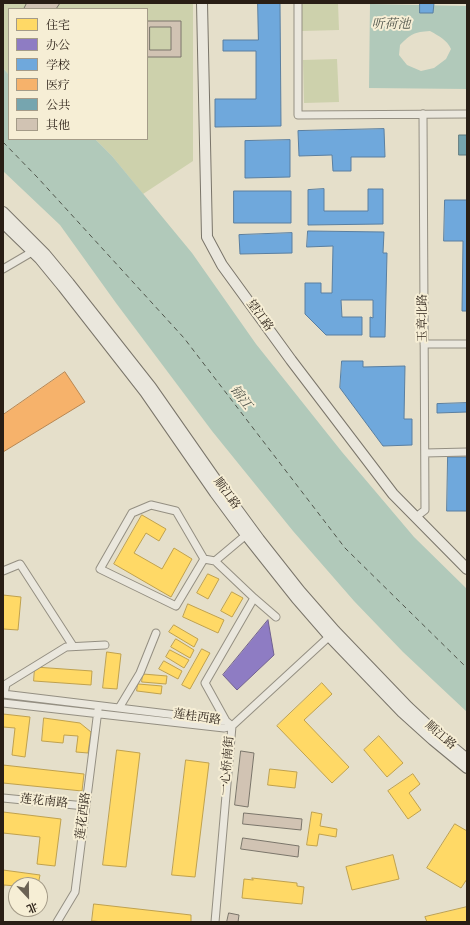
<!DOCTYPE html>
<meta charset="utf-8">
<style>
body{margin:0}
#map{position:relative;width:470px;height:925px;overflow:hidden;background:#e5dfca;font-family:"IM FELL DW Pica","Noto Serif SC",serif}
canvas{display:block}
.frame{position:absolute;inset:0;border:4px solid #291e15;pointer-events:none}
.legend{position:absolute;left:8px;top:8px;width:140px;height:132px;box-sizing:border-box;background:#f6eed5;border:1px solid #a49b88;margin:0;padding:5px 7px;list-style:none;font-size:12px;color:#291e15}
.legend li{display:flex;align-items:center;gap:8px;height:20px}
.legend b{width:20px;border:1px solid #a49b88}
.north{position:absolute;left:8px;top:877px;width:40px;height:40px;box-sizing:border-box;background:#f6eed5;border:1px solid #a49b88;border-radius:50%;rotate:158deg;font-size:11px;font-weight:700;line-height:16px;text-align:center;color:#291e15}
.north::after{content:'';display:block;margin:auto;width:14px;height:18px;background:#6b6254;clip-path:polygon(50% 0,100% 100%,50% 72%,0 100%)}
</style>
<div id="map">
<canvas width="470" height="925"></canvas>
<div class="frame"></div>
<ul class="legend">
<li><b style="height:11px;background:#ffd966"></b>住宅</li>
<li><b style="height:11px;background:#8e7cc3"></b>办公</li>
<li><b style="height:11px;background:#6fa8dc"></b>学校</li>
<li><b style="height:11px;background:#f6b26b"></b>医疗</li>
<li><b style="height:11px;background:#76a5af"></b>公共</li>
<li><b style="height:11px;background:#d1c3b3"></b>其他</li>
</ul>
<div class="north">北</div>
</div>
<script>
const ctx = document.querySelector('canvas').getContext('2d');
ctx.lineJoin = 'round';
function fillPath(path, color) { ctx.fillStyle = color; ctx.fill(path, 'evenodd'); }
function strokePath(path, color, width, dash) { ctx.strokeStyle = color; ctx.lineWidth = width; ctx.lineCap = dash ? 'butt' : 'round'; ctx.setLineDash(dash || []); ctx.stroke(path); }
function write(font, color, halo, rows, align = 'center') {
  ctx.font = font + ' "IM FELL DW Pica","Noto Serif SC",serif'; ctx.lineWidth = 4; ctx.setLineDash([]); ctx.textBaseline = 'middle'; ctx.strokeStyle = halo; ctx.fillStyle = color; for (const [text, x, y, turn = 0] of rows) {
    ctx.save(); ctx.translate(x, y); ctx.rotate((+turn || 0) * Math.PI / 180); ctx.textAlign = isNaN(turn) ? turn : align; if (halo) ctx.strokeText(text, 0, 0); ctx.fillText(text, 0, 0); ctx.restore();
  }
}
const green = new Path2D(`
 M3,3H193V161L143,194L112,156L95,139H147V9H9V75L3,68Z
 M302,3H338L339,30L302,31Z
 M337,59L339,102L304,103L303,60Z`);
const water = new Path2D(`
 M370,4L467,6V89L369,88ZM430,31C439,36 447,40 451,49L446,59L434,68L421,71L407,65L399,55L400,45C411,34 414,32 430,31Z
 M3,68L9,75V139H95L112,156L192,253L256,344L342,452L414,537L467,589V712L403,652L354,601L293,531L212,431L116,303L60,225L3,171Z`);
const homes = new Path2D(`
 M142,515L166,529L159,541L146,533L134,553L162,569L174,548L192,559L171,597L114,564Z
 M208,574L219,579L208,599L197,593Z
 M232,592L243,598L232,617L221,611Z
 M3,595L21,597L18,630L3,629Z
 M188,604L224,620L218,633L183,617Z
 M174,625L198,639L194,647L169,632Z
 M176,639L194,650L190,658L171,647Z
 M202,649L210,653L190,689L182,685Z
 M170,650L189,660L184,668L166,657Z
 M107,652L121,654L117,689L103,688Z
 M164,661L182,671L178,679L159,669Z
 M35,667L92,671L91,685L34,681Z
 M143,674L167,676L166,684L142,682Z
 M322,683L332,694L304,720L349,767L332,783L277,726Z
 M138,684L162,686L161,694L137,691Z
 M3,714L30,717L25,757L12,755L15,728L3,727Z
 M44,718L80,723L91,732L88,753L76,752L78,736L64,735L63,743L42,741Z
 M379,736L403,763L387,777L364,750Z
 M117,750L140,753L126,867L103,865Z
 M186,760L209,763L195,877L172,875Z
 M3,765L84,774L82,791L3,783Z
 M270,769L297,772L295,788L268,785Z
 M413,774L420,784L409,793L421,810L408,819L388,791Z
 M3,812L61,819L55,866L37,864L40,837L3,833Z
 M312,812L322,814L320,826L337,829L336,837L319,834L317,846L307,845Z
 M455,824L467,831V879L461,888L427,868Z
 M393,855L399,879L352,890L346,867Z
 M3,870L40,875L38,885H16V886L4,885L3,894Z
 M252,878L297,883V886L304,887L302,904L242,898L244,879L253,880Z
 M94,904L191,915V922H104L92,921Z
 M467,907V922H427L425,917Z`);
const offices = new Path2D(`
 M268,620L274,655L237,690L223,675Z`);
const schools = new Path2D(`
 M258,3H280L281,126L215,127V99H256V51H223V40H258Z
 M420,3H434L433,13H420Z
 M384,129L385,157H351V171H333L332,155L299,156L298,131Z
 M290,140V177L245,178V141Z
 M324,189V211H368V189H383V224L308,225V190Z
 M234,191H291V223H234Z
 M445,200H467V311H462L463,241H444Z
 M308,231L384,232L383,253H387L385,337H370V317L373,318V300H341L342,317H362V335H326L305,314V283H321V293H332L333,246L307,247Z
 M292,233V253L240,254L239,235Z
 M342,361H363V367L405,366L404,419H412V445L383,446L340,388Z
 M467,403V412L437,413V404Z
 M448,457H467V511H447Z`);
const health = new Path2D(`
 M65,372L85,402L3,452V415Z`);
const public = new Path2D(`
 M459,135H467V155H459Z`);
const ferry = new Path2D(`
 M3,142L38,178L184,338L345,548L467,668`);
const building = new Path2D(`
 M27,3H60L56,9H24Z
 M147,21H181V57H147ZM150,27H171V50H150Z
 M241,751L254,753L248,807L235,805Z
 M244,813L302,819L301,830L243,824Z
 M243,838L299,846L298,857L241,849Z
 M229,913L239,915L238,922H227Z`);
const street = new Path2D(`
 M298,3V115L467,114
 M3,269L32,252
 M424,344H467
 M425,453L467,452
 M416,517L425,510L423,114
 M204,559L176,511L151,505L132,513L100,569L176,606L204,559L215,561L246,535
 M215,561L254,598L276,617
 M3,571L20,564L73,646
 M3,694L226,721L232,726
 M4,694L6,684L66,647L105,645
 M3,703L224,728L232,726
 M119,708L140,673L156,633
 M226,721L205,683L254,598
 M3,798L85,806
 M57,922L75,892L98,710
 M215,922L232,726L333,633`);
const secondary = new Path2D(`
 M202,3L207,237L222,265L291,360L393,494L467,569
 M3,212L45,254L69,283L151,387L223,490L259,539L300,591L335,631L408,707L438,735L467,759
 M3,223L40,259L63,287L145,392L215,493L246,535L296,598L329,636L402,712L433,740L467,768`);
const streetNames = [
 ["望江路",259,316,54],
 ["玉章北路",424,318,-90],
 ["顺江路",226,494,54],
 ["莲桂西路",197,718,8],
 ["顺江路",440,736,41],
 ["一心桥南街",228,766,-85],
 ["莲花南路",44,802,6],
 ["莲花西路",84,816,-83]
];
const waterNames = [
 ["听荷池",391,25],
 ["锦江",240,398,52]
];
fillPath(green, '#cdd1ac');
fillPath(water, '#b1c9ba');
fillPath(homes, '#ffd966');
strokePath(homes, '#bfa14e', 1);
fillPath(offices, '#8e7cc3');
strokePath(offices, '#70608f', 1);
fillPath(schools, '#6fa8dc');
strokePath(schools, '#5a7fa0', 1);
fillPath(health, '#f6b26b');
strokePath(health, '#b88651', 1);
fillPath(public, '#76a5af');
strokePath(public, '#5f7c81', 1);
strokePath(ferry, '#51564c', 1, [5, 4]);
fillPath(building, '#d1c3b3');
strokePath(building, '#7a756a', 1);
strokePath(street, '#948f82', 9);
strokePath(secondary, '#7a756a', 12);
strokePath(street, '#eae7dd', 7);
strokePath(secondary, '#eae7dd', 10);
write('12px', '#291e15', '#f6eed5', streetNames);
write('italic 13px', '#51564c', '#f6eed5', waterNames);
</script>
